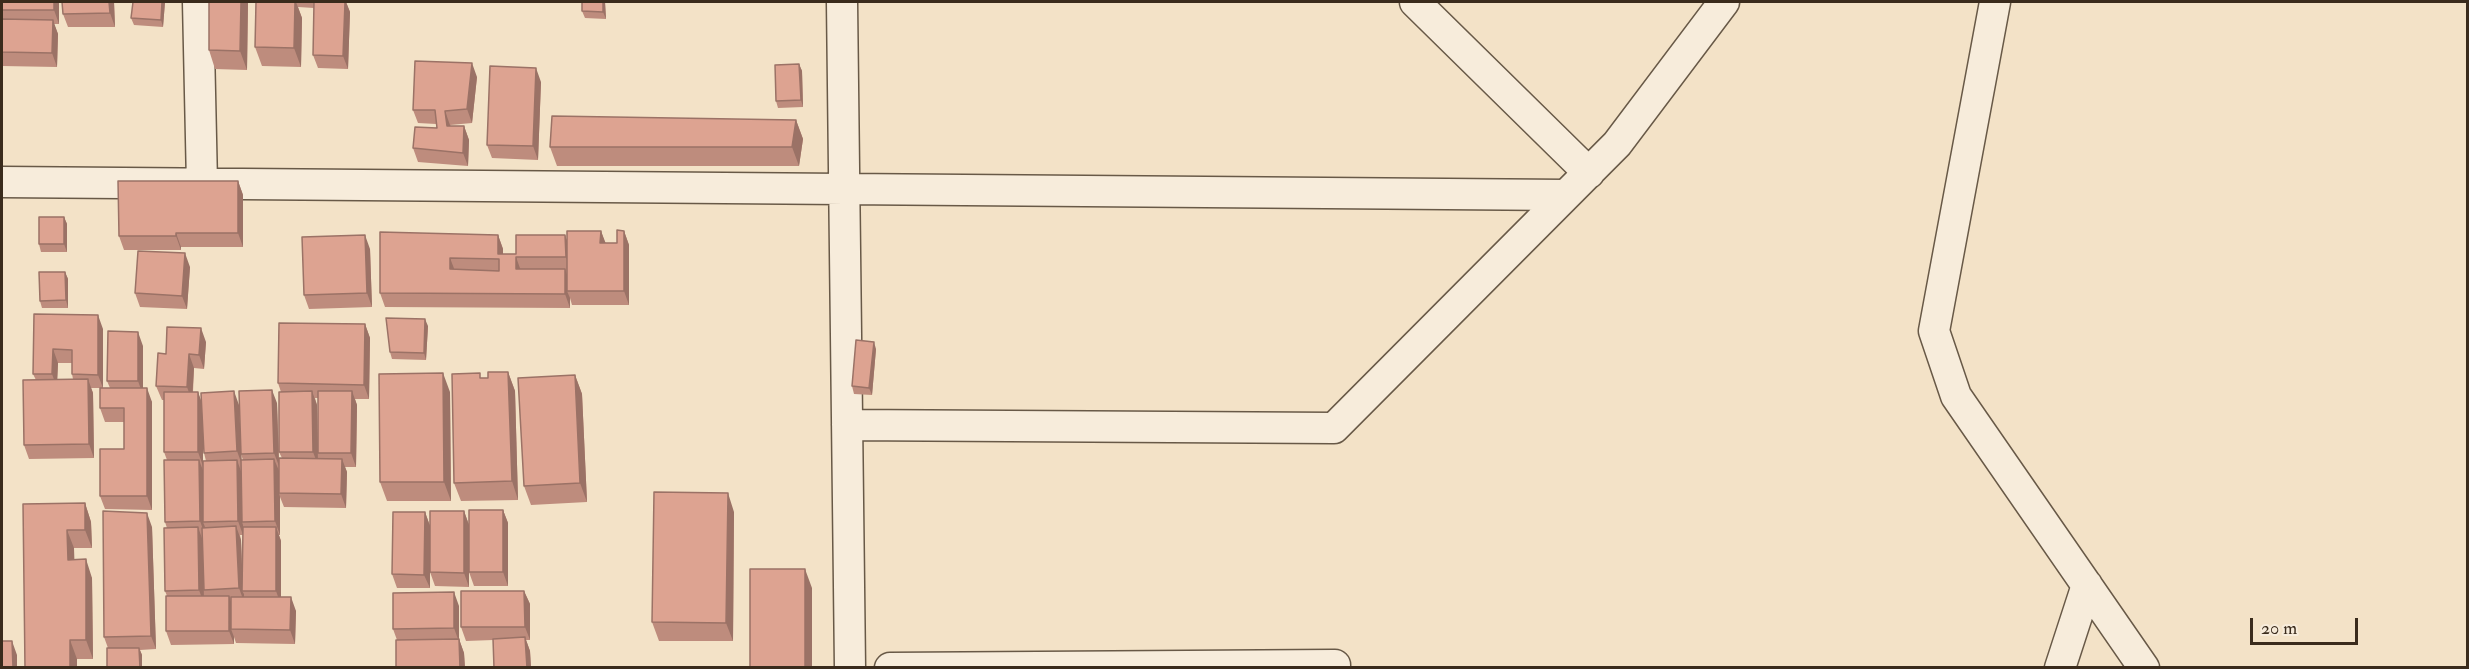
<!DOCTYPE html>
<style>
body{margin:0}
#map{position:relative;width:2469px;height:669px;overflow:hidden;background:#f3e2c7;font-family:"IM FELL Double Pica",serif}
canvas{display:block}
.frame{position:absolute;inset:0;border:3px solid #3a2b1c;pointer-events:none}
.scale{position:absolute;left:2250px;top:618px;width:108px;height:27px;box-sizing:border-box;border:3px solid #3a2b1c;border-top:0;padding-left:8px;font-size:18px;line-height:21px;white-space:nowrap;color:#3a2b1c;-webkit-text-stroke:4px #f7ecdb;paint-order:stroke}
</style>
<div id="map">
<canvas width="2469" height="669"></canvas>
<div class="frame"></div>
<div class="scale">20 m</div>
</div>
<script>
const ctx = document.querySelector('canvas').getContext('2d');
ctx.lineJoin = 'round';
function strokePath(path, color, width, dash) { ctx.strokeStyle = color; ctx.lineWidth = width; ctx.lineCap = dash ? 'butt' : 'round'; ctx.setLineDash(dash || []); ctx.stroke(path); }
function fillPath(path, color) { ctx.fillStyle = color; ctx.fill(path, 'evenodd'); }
const street = new Path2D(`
 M198,2L202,184
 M842,2L850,668
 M1415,2L1589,173
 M1995,2L1934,331L1956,396L2144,668
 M2,182L1566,195
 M847,425L1334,428L1617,144L1724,2
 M890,668L1335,665
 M2060,668L2087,585`);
const wall = new Path2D(`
 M2,2H59V24H54L58,34L57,67L2,66Z
 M114,2L115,27H68L63,14Z
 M165,2L163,27L134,25L131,18Z
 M209,2H346L350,12L348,69L318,68L313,55L314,8L298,7L302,18L301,67L262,66L255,47L256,2H248L247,70L215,69L209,50Z
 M582,2H605L606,19L585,18L582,11Z
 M799,64L802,71L803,107L778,108L776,101Z
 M477,77L472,123L450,125L451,126H464L469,140L468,166L418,162L413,148L437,128L436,124L418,123L413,110Z
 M541,82L538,160L492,158L487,145Z
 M796,120L803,139L799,166H557L550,147Z
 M238,181L243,195V247H181V250H124L119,236Z
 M64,217L67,224V252H41L39,244Z
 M601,231L605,243H617L624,231L629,245V305H572L570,298V308L385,307L380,293L498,235L503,249V254H516L565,235L567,241Z
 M370,249L372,307L309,309L304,295Z
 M190,267L187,309L140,307L135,293Z
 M65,272L68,279V308H42L40,301Z
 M34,314L103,329V388H110L107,381L143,346V388L152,402V510L105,509L100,496L124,449V422H105L100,408V388H91L93,393L94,458L29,459L24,445L36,380L33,374ZM58,363H72V374L73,379H57Z
 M365,324L370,338L369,399H355L357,405L356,467H345L347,472L346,508L284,507L280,497V535H279L281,541V597L296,611L295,644L236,643L234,637V644L171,645L166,631L167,596L165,591L167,528L165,522L167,460L164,452V400H162L156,386L166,354L206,342L204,369L194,368L193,392H198L201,401L239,405L241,460H243L241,454L277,403L279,458H282L279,452L281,392L278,383ZM315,398H318V443L317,405ZM203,446L204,453L206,461H203ZM240,535H243L242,567L241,540Z
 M428,326L426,360L392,359L390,352Z
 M876,349L872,395L854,394L852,386Z
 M508,372L515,391L518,500L461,501L454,483L482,378H488Z
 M575,375L582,394L587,502L531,505L524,486Z
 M450,392L451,501H387L380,482Z
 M85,503L91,522L92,548H74V559L92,578L93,659H77V668H25L23,504Z
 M503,510L508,523V586H474L469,572Z
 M464,511L469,525V587L435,586L430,572Z
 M425,512L430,526V588H397L392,574Z
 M734,512L733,641H659L652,622Z
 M152,527L156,649L140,650L142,655V668H107L108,648L104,637Z
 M524,591L530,604V640H526L530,651L531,668H494L493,640L466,641L461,627Z
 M459,606V639L464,653L465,668H396L397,640L393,629Z`);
const shadedWall = new Path2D(`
 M54,2H59V24L54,10Z
 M109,2H114L115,27L110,13Z
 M162,2H165L163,27L161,20Z
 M241,2H248L247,70L240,51Z
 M295,2H296L302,18L301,67L294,48Z
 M345,2H346L350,12L348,69L343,56Z
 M603,2H605L606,19L603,12Z
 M53,20L58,34L57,67L52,53Z
 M472,63L477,77L472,123L467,109Z
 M799,64L802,71L803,107L801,100Z
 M536,68L541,82L538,160L533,146Z
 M445,111L450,125L452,140L447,126Z
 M796,120L803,139L799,166L792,147Z
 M464,126L469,140L468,166L463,153Z
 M238,181L243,195V247L238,233Z
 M64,217L67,224V252L64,244Z
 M601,231L606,244L600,243Z
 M624,231L629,245V305L624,291Z
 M176,233L181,247V250L176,236Z
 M365,235L370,249L372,307L367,293Z
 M498,235L503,249V268L498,254Z
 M565,235L570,249L571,271L566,257Z
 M185,253L190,267L187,309L182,296Z
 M516,257L521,271L516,269Z
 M450,258L455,271L450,269Z
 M565,269L570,283L567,291L570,298V308L565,294Z
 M65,272L68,279V308L66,300Z
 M98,315L103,329V388L98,375Z
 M425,319L428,326L426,360L424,353Z
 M365,324L370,338L369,399L364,385Z
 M201,328L206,342L204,369L199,355Z
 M138,332L143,346V395L138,381Z
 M874,342L876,349L872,395L869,388Z
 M53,349L58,363L57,388L52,374Z
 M189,354L194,368L192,401L187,387Z
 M508,372L515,391L518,500L512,481Z
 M443,373L450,392L451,501L444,482Z
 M575,375L582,394L587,502L580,483Z
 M88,379L93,393L94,458L89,444Z
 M147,388L152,402V510L147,496Z
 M272,390L277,403L279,466L274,453Z
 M234,391L239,405L242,465L237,451Z
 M312,391L317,405L318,465L313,452Z
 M352,391L357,405L356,467L351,453Z
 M198,392L203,406V466L198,452Z
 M274,459L280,473L279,493L280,497V535L275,521Z
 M342,459L347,472L346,508L341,494Z
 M199,460L204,473L203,522L205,527V535L200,521Z
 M237,460L242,474V522L243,525V535L238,521Z
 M728,493L734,512L733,641L726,623Z
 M85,503L91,522L92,548L85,530Z
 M503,510L508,523V586L503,572Z
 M464,511L469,525V587L464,573Z
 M425,512L430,526V588L424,575Z
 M147,513L152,527L156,649L151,636Z
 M236,526L241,540L243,591H242L244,594V602L239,588Z
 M198,527L203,541L204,604L199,590Z
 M276,527L281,541V605L276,591Z
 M67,530L74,548L75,578L68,560Z
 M86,559L92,578L93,659L86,640Z
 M805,569L812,588V668H805Z
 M524,591L530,604V640L525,627Z
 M454,592L459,606V642L454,628Z
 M229,596L234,610L231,629L234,637V644L229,631Z
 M291,597L296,611L295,644L290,630Z
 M525,637L530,651L531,668H527Z
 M459,639L464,653L465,668H460Z
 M70,640L77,659V668H70Z
 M12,641L17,655V668H13Z
 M139,648L142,655V668H140Z`);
const building = new Path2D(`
 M2,2H54V10H2Z
 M62,2H109L110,13L63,14Z
 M133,2H162L161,20L131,18Z
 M209,2H241L240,51L209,50Z
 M256,2H295L294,48L255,47Z
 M314,2H345L343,56L313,55Z
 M582,2H603V12L582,11Z
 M2,19L53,20L52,53L2,52Z
 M415,61L472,63L467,109L445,111L447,126H464L463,153L413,148L415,127L437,128L435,110H413Z
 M799,64L801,100L776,101L775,65Z
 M490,66L536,68L533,146L487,145Z
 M552,116L796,120L792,147H550Z
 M118,181H238V233H176V236H119Z
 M39,217H64V244H39Z
 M617,230L624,231V291H567V231H601L600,243H617Z
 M380,232L498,235V254H516V235H565L566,257H516V269H565V294L380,293ZM450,258L499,259V271L450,269Z
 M365,235L367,293L304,295L302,237Z
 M138,251L185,253L182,296L135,293Z
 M39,272H65L66,300L40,301Z
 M34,314L98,315V375L72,374V350L53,349L52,374H33Z
 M386,318L425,319L424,353L390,352Z
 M279,323L365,324L364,385L278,383Z
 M167,327L201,328L199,355L189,354L187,387L156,386L158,353L166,354Z
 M108,331L138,332V381H107Z
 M856,340L874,342L869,388L852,386Z
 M488,372H508L512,481L454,483L452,374L480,373V378H488Z
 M443,373L444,482H380L379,374Z
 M575,375L580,483L524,486L518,378Z
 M88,379L89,444L24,445L23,380Z
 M100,388H147V496H100V449H124V408H100Z
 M272,390L274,453L241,454L239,391Z
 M234,391L237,451L204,453L201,393Z
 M312,391L313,452H279V392Z
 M318,391H352L351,453H318Z
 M164,392H198V452H164Z
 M279,458L342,459L341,494L279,493Z
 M274,459L275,521L242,522L241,460Z
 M164,460H199L200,521L165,522Z
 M237,460L238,521L203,522V461Z
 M654,492L728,493L726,623L652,622Z
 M85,503V530H67L68,560L86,559V640H70V668H25L23,504Z
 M469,510H503V572H469Z
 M103,511L147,513L151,636L104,637Z
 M430,511H464V573L430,572Z
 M393,512H425L424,575L392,574Z
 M236,526L239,588L204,590L202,528Z
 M198,527L199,590L165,591L164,528Z
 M243,527H276V591H242Z
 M750,569H805V668H750Z
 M461,591H524L525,627H461Z
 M454,592V628L393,629V593Z
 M166,596H229V631H166Z
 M231,597H291L290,630L231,629Z
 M525,637L527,668H494L493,639Z
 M459,639L460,668H396V640Z
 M2,641H12L13,668H2Z
 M107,648H139L140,668H107Z`);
strokePath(street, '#685947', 33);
strokePath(street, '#f7ecdb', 30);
fillPath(wall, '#be8c7d');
fillPath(shadedWall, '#9b7266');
fillPath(building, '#dda391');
strokePath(building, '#9b7266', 1.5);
</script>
